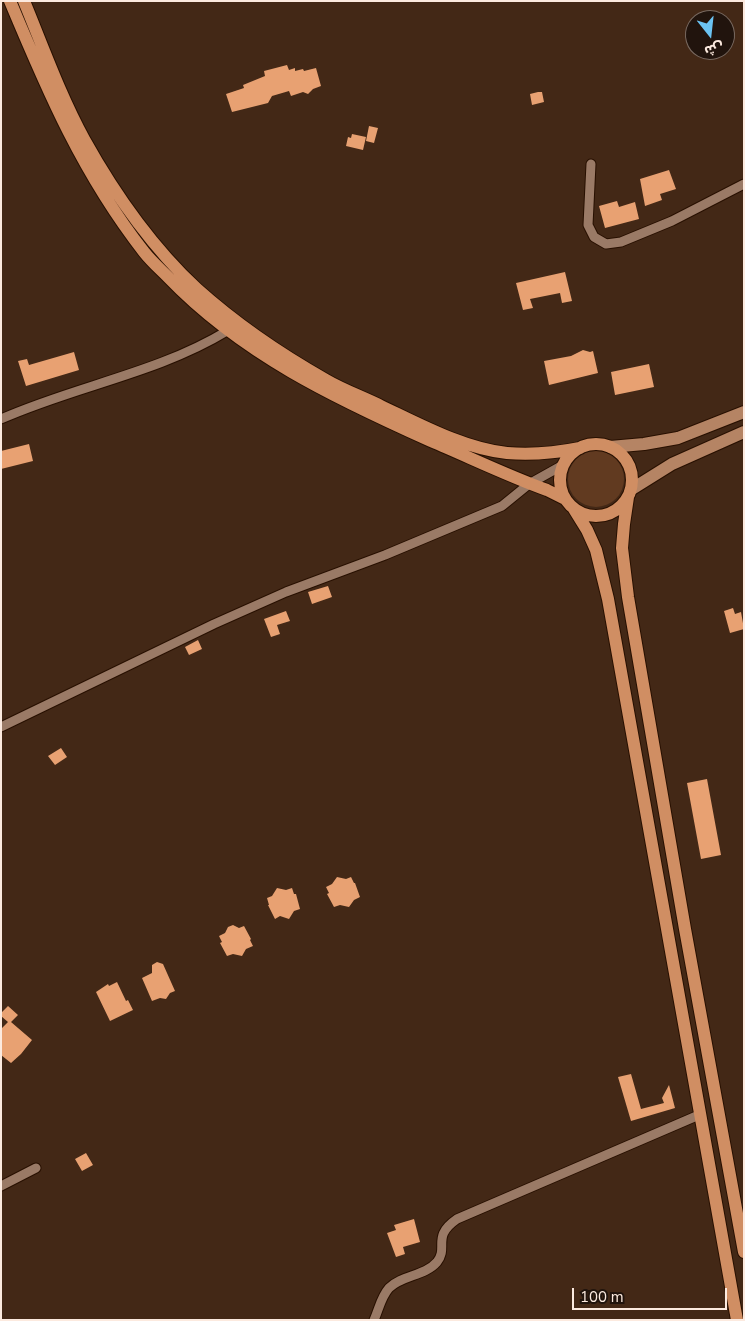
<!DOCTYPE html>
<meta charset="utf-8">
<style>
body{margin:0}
#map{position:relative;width:745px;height:1321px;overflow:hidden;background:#432816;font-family:"Nunito Sans","Noto Sans Arabic",sans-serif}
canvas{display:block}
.frame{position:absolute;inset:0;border:2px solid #fceadf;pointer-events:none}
.north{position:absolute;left:685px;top:10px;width:50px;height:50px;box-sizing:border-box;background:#21140d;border:1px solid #796a61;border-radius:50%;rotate:164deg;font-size:14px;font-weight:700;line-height:20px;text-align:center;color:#fceadf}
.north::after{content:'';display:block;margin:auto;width:18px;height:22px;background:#6bc3f2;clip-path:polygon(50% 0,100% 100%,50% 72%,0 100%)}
.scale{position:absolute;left:572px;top:1288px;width:155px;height:22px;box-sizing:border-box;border:2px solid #fceadf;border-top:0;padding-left:6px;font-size:15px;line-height:18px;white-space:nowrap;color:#fceadf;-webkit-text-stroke:4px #21140d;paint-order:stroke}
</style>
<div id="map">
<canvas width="745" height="1321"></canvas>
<div class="frame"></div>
<div class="north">ش</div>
<div class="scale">100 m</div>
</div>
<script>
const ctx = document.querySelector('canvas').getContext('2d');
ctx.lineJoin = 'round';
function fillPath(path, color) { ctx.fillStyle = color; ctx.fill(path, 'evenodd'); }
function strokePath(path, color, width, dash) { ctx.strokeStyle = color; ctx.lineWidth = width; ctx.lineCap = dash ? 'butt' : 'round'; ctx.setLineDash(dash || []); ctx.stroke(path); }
const green = new Path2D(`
 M568 479a28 28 0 1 1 56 0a28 28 0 1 1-56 0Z`);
const building = new Path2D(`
 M287,65L289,70L295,68V71L303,69L304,71L316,68L321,86L313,89L308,94L303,92L291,96L289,91L272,96L268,103L232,112L226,94L244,88L243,85L265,76L264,71Z
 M538,92H542L544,102L532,105L530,94Z
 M369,126L378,128L374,143L366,141Z
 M352,134L366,137L363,150L346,146L348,137L351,138Z
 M669,170L676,189L660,194L662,200L645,206L640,179Z
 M617,201L619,207L635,202L639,219L605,228L599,206Z
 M565,272L572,301L562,303L560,293L530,299L533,308L523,310L516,283Z
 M583,350L590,352L593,351L598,373L549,385L544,361L571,356Z
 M74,352L79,370L26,386L18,361L27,359L29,365Z
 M649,364L654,387L615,395L611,372Z
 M29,444L33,461L1,469V451Z
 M328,586L332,597L312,604L308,592Z
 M733,608L735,614L741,612L744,629L730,633L724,611Z
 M286,611L290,621L277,625L280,634L271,637L264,619Z
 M198,640L202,649L189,655L185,647Z
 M61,748L67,757L55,765L48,756Z
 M707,779L721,855L701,859L687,783Z
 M337,877L346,879L351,877L354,883H355L360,897L354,900L349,907L340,905L334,907L327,894L329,893L326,887L332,884Z
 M277,888L286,890L292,888L294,894H296L300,909L294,911L289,919L280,916L275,919L268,905H269L267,898L272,896Z
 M233,925L239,928L244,926L251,939L250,940L253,946L246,949L242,956L233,954L227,956L220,943L222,942L219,936L225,933L228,927Z
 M157,962L163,964L175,991L170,993L166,999L160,998L152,1001L142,978L152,973V965Z
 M117,982L126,1001L128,1000L133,1010L110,1021L96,992L108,984L109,986Z
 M8,1006L18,1015L11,1022L32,1040L21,1054L11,1063L1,1055V1029L8,1022L1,1016V1013Z
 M631,1074L641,1109L664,1103L662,1098L669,1085L675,1108L631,1121L618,1077Z
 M86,1153L93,1165L82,1171L75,1159Z
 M414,1219L420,1242L403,1247L405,1254L396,1257L387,1233L396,1230L394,1225Z`);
const street = new Path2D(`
 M591,164L588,225L594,237L606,244L621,242L672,221L744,184
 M1,419C75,386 158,373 227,331
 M1,727L214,624L286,592L385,555L502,506L529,484L563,465
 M1,1186L36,1168
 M374,1320C379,1309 381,1297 389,1288C402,1275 425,1276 437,1262C449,1247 431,1237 457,1219L699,1115`);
const secondary = new Path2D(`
 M610,447L644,444L678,438L744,412
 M632,489L672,464L744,432`);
const primary = new Path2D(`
 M10,1C48,92 83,174 144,252C151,261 160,269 168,277C242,354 335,398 431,441C469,457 508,476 547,490L565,499
 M24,1C43,47 60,95 84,139C114,193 152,247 197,289C236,324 280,354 326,380C343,390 363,397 381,406C419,424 465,449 507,453C532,455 555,453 580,448
 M560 480a36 36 0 1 1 72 0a36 36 0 1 1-72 0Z
 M628,497L624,524L622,548L628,597L685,929L744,1252
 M574,509L587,530L596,550L608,599L737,1320`);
fillPath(green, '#613a20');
fillPath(building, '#e8a172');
strokePath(street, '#281001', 11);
strokePath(secondary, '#281001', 14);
strokePath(primary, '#281001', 14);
strokePath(street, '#9a7a66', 9);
strokePath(secondary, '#b58464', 12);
strokePath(primary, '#d08e63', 12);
</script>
